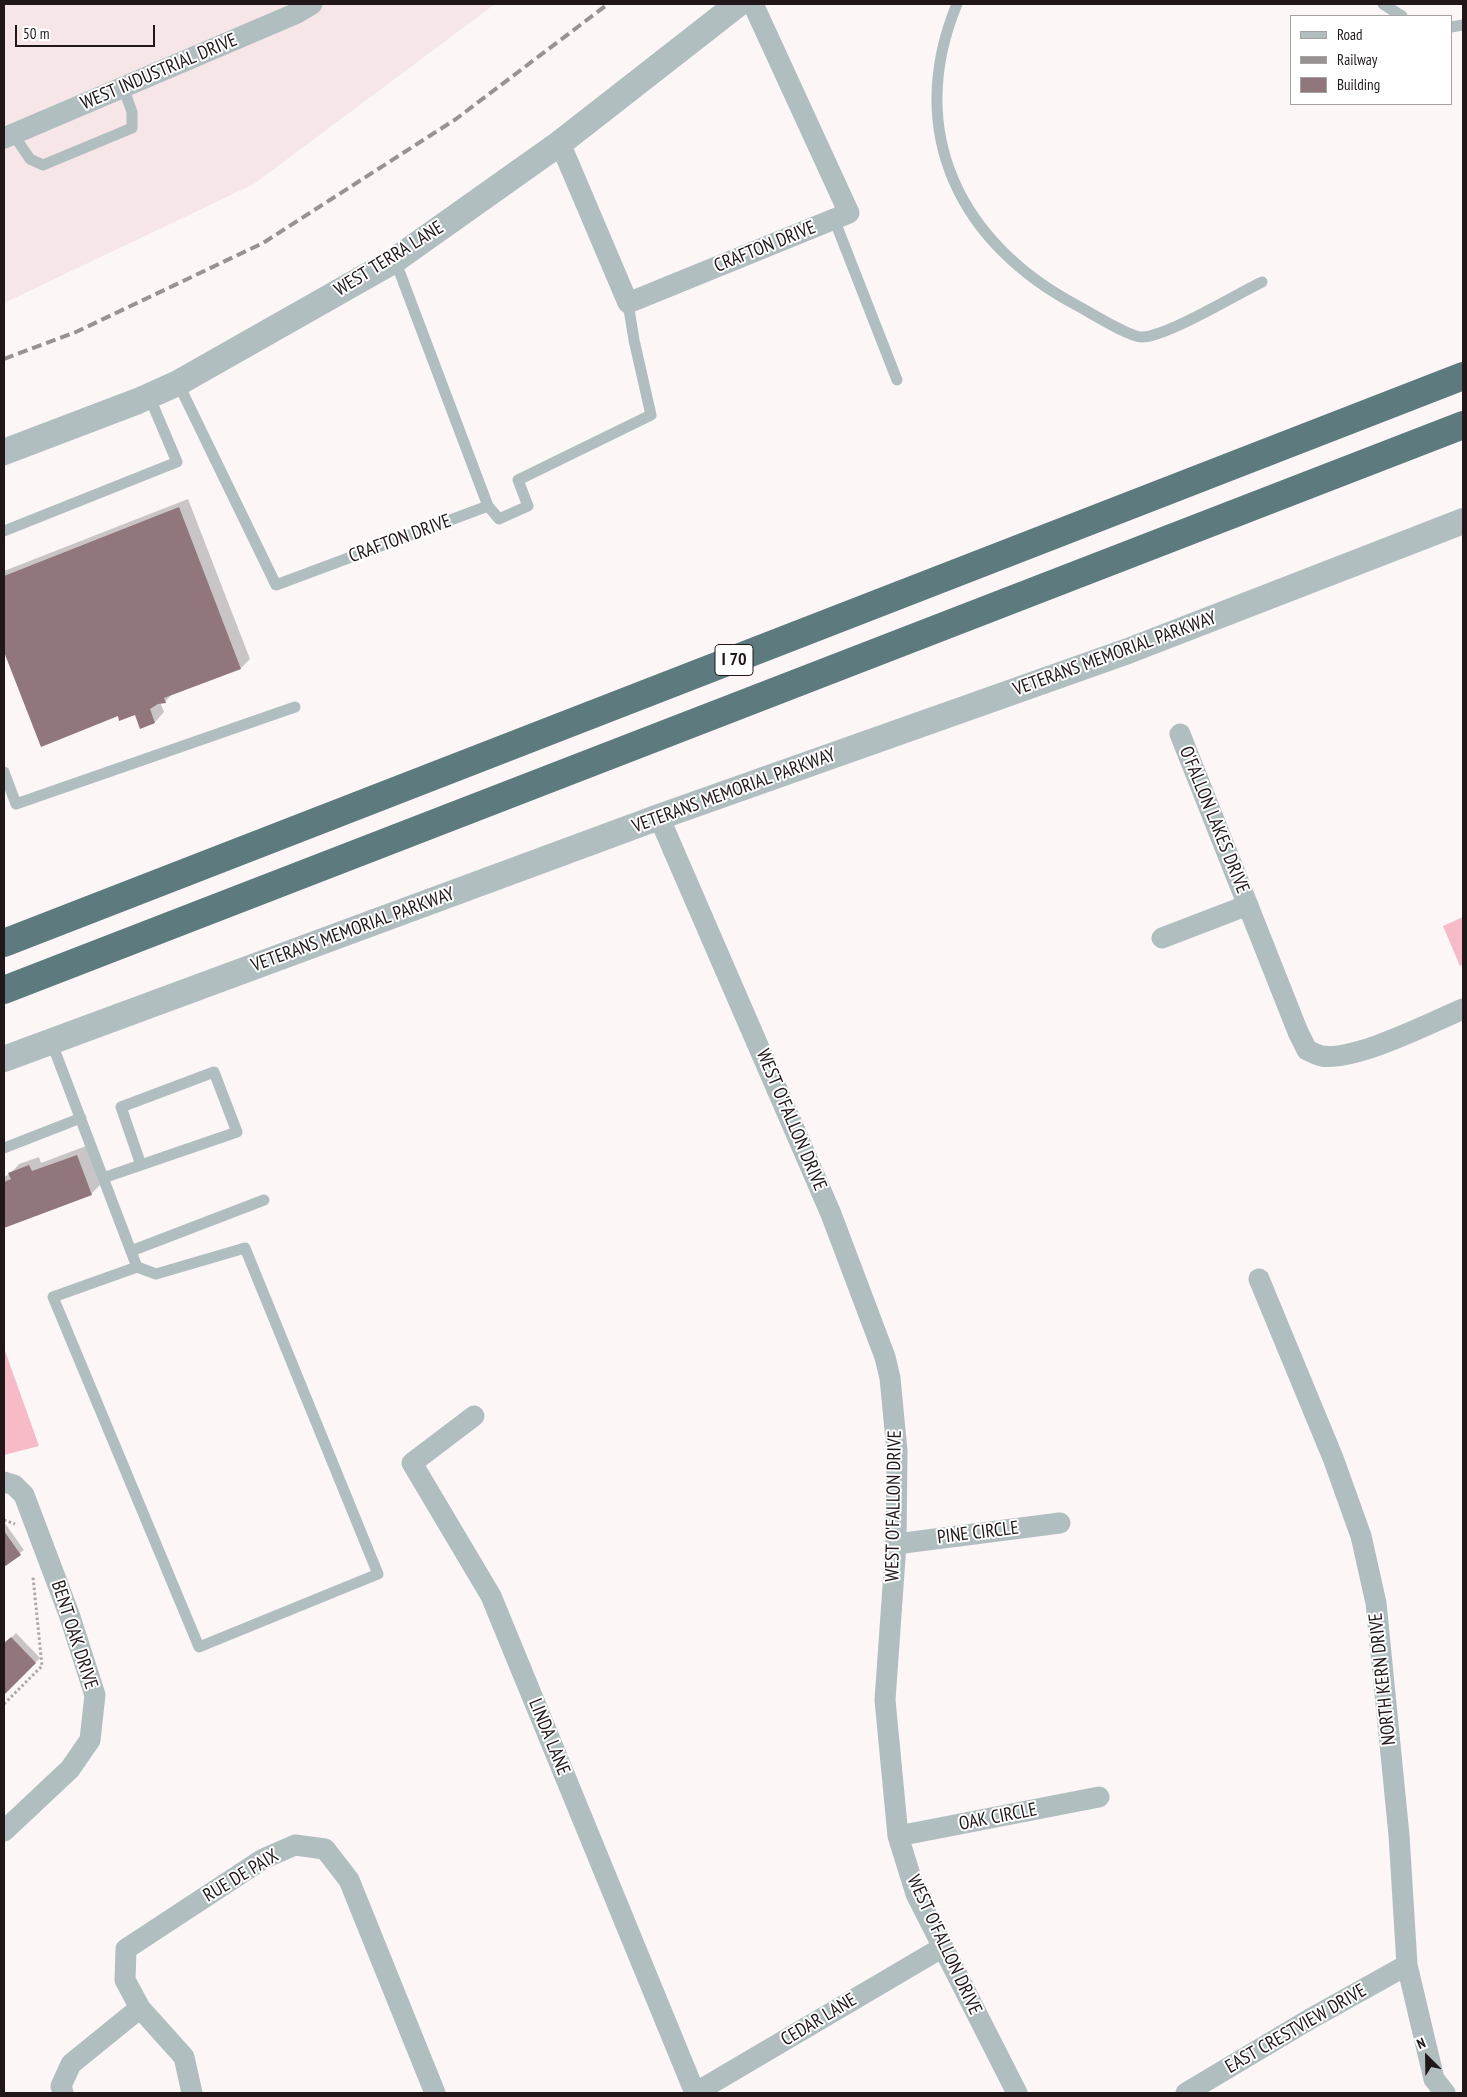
<!DOCTYPE html>
<style>
body{margin:0}
#map{position:relative;width:1467px;height:2097px;overflow:hidden;background:#fcf6f7;font-family:"PT Sans Narrow",sans-serif}
canvas{display:block}
.frame{position:absolute;inset:0;border:5px solid #211719;pointer-events:none}
.legend{position:absolute;left:1290px;top:15px;width:162px;height:90px;box-sizing:border-box;background:#fff;border:1px solid #a6a2a3;margin:0;padding:6px 9px;list-style:none;font-size:15px;color:#211719}
.legend li{display:flex;align-items:center;gap:10px;height:25px}
.legend b{width:25px;border:1px solid #a6a2a3}
.north{position:absolute;left:1402px;top:2032px;width:50px;height:50px;-webkit-text-stroke:4px #fff;paint-order:stroke;rotate:337deg;font-size:14px;font-weight:700;line-height:20px;text-align:center;color:#211719}
.north::after{content:'';display:block;margin:auto;width:18px;height:22px;background:#211719;clip-path:polygon(50% 0,100% 100%,50% 72%,0 100%)}
.scale{position:absolute;left:15px;top:25px;width:140px;height:22px;box-sizing:border-box;border:2px solid #211719;border-top:0;padding-left:6px;font-size:15px;line-height:18px;white-space:nowrap;color:#211719;-webkit-text-stroke:4px #fff;paint-order:stroke}
</style>
<div id="map">
<canvas width="1467" height="2097"></canvas>
<div class="frame"></div>
<ul class="legend">
<li><b style="height:6px;background:#b0bec0"></b>Road</li>
<li><b style="height:6px;background:#999293"></b>Railway</li>
<li><b style="height:14px;background:#91767b"></b>Building</li>
</ul>
<div class="north">N</div>
<div class="scale">50 m</div>
</div>
<script>
const ctx = document.querySelector('canvas').getContext('2d');
ctx.lineJoin = 'round';
function fillPath(path, color) { ctx.fillStyle = color; ctx.fill(path, 'evenodd'); }
function strokePath(path, color, width, dash) { ctx.strokeStyle = color; ctx.lineWidth = width; ctx.lineCap = dash ? 'butt' : 'round'; ctx.setLineDash(dash || []); ctx.stroke(path); }
function write(font, color, halo, rows, align = 'center') {
  ctx.font = font + ' "PT Sans Narrow",sans-serif'; ctx.lineWidth = 4; ctx.setLineDash([]); ctx.textBaseline = 'middle'; ctx.strokeStyle = halo; ctx.fillStyle = color; for (const [text, x, y, turn = 0] of rows) {
    ctx.save(); ctx.translate(x, y); ctx.rotate((+turn || 0) * Math.PI / 180); ctx.textAlign = isNaN(turn) ? turn : align; if (halo) ctx.strokeText(text, 0, 0); ctx.fillText(text, 0, 0); ctx.restore();
  }
}
const built = new Path2D(`
 M4,4H495L254,184L4,303Z`);
const green = new Path2D(`
 M1463,917V965L1460,966L1443,926Z
 M4,1348L39,1446L4,1455Z`);
const shadow = new Path2D(`
 M188,499L250,659L241,668L173,693L165,702H160L164,712L155,722L141,727L135,713L118,715L41,746L4,648V571Z
 M86,1146L100,1185L91,1194L4,1227V1177L10,1174L19,1164L39,1157L41,1163Z
 M4,1522L24,1550L4,1565Z
 M16,1633L40,1658L4,1693V1645Z`);
const building = new Path2D(`
 M179,507L241,669L164,698L166,703L158,704L150,709L155,723L140,729L135,715L119,721L118,716L41,747L4,652V576Z
 M77,1155L92,1195L4,1228V1182L11,1179L8,1173L29,1165L32,1171Z
 M4,1531L21,1555L4,1567Z
 M11,1637L36,1663L4,1695V1643Z`);
const path = new Path2D(`
 M4,1520L15,1524
 M4,1704L42,1666L33,1577`);
const service = new Path2D(`
 M957,4C904,132 960,244 1078,306C1091,313 1129,337 1142,337C1166,337 1237,294 1262,282
 M1383,4L1402,16
 M1451,27L1463,25
 M13,134L30,159L43,165L132,128V112L123,87
 M834,219L897,380
 M178,383L276,585L488,506L395,260
 M488,506L499,519L528,506L518,480L651,415L634,340L628,303
 M4,531L177,462L149,396
 M4,772L16,804L295,707
 M51,1041L137,1267L53,1297L199,1647L378,1574L245,1248L156,1274L137,1267
 M4,1148L81,1118
 M103,1178L237,1132L214,1072L121,1107L141,1165
 M131,1251L264,1200`);
const minor = new Path2D(`
 M4,138L297,13L312,4
 M560,143L628,303L849,213L753,4
 M1180,734L1298,1032L1307,1050C1312,1052 1317,1055 1322,1056C1356,1061 1430,1023 1463,1009
 M659,817L831,1214L885,1357L890,1378L897,1451L896,1544L885,1700L898,1836L916,1894L1017,2093
 M1162,938L1248,905
 M1259,1279L1333,1458L1361,1536L1376,1603L1399,1835L1407,1965L1434,2079L1445,2093
 M474,1416L412,1463L491,1596L695,2093
 M4,1482L14,1485L24,1495L69,1614L95,1695L90,1740L70,1769L4,1831
 M896,1544L1060,1523
 M898,1836L1099,1797
 M63,2093L61,2086L71,2064L140,2008
 M192,2093L184,2057L140,2008L125,1980L126,1949L263,1859L295,1845L325,1849L349,1880L435,2093
 M695,2093L943,1947
 M1186,2093L1310,2019L1407,1965`);
const tertiary = new Path2D(`
 M4,452L138,401L178,383L395,260L560,143L738,4
 M4,1059L659,817L1128,651L1463,521`);
const motorway = new Path2D(`
 M4,943L1463,376
 M4,990L1463,425`);
const rail = new Path2D(`
 M4,359L76,332L263,243L456,119L608,4`);
const shields = [
 [734,660,38]
];
const shieldNames = [
 ["I 70",734,660]
];
const streetNames = [
 ["WEST INDUSTRIAL DRIVE",159,72,-23],
 ["CRAFTON DRIVE",765,247,-22],
 ["WEST TERRA LANE",389,259,-32],
 ["CRAFTON DRIVE",400,539,-20],
 ["VETERANS MEMORIAL PARKWAY",1115,654,-20],
 ["VETERANS MEMORIAL PARKWAY",734,791,-20],
 ["O'FALLON LAKES DRIVE",1214,820,68],
 ["VETERANS MEMORIAL PARKWAY",353,930,-20],
 ["WEST O'FALLON DRIVE",791,1120,67],
 ["WEST O'FALLON DRIVE",894,1506,-89],
 ["PINE CIRCLE",978,1533,-7],
 ["BENT OAK DRIVE",74,1635,72],
 ["NORTH KERN DRIVE",1383,1679,-96],
 ["LINDA LANE",549,1737,68],
 ["OAK CIRCLE",998,1817,-11],
 ["RUE DE PAIX",241,1876,-31],
 ["WEST O'FALLON DRIVE",944,1945,65],
 ["CEDAR LANE",819,2020,-31],
 ["EAST CRESTVIEW DRIVE",1296,2029,-30]
];
fillPath(built, '#f6e6e8');
fillPath(green, '#f6bbc6');
fillPath(shadow, '#0003');
fillPath(building, '#91767b');
strokePath(path, '#aea7a8', 3, [2.5, 2.5]);
strokePath(service, '#b0bec0', 11);
strokePath(minor, '#b0bec0', 21);
strokePath(tertiary, '#b0bec0', 26);
strokePath(motorway, '#5d7b7f', 28);
strokePath(rail, '#999293', 4, [10, 5]);
for (const [x, y, w] of shields) { const box = new Path2D(); box.roundRect(x - w / 2, y - 15.5, w, 31, 4); ctx.fillStyle = '#fff'; ctx.fill(box); strokePath(box, '#211719', 1); }
write('bold 18px', '#211719', null, shieldNames);
write('19px', '#211719', '#fff', streetNames);
</script>
